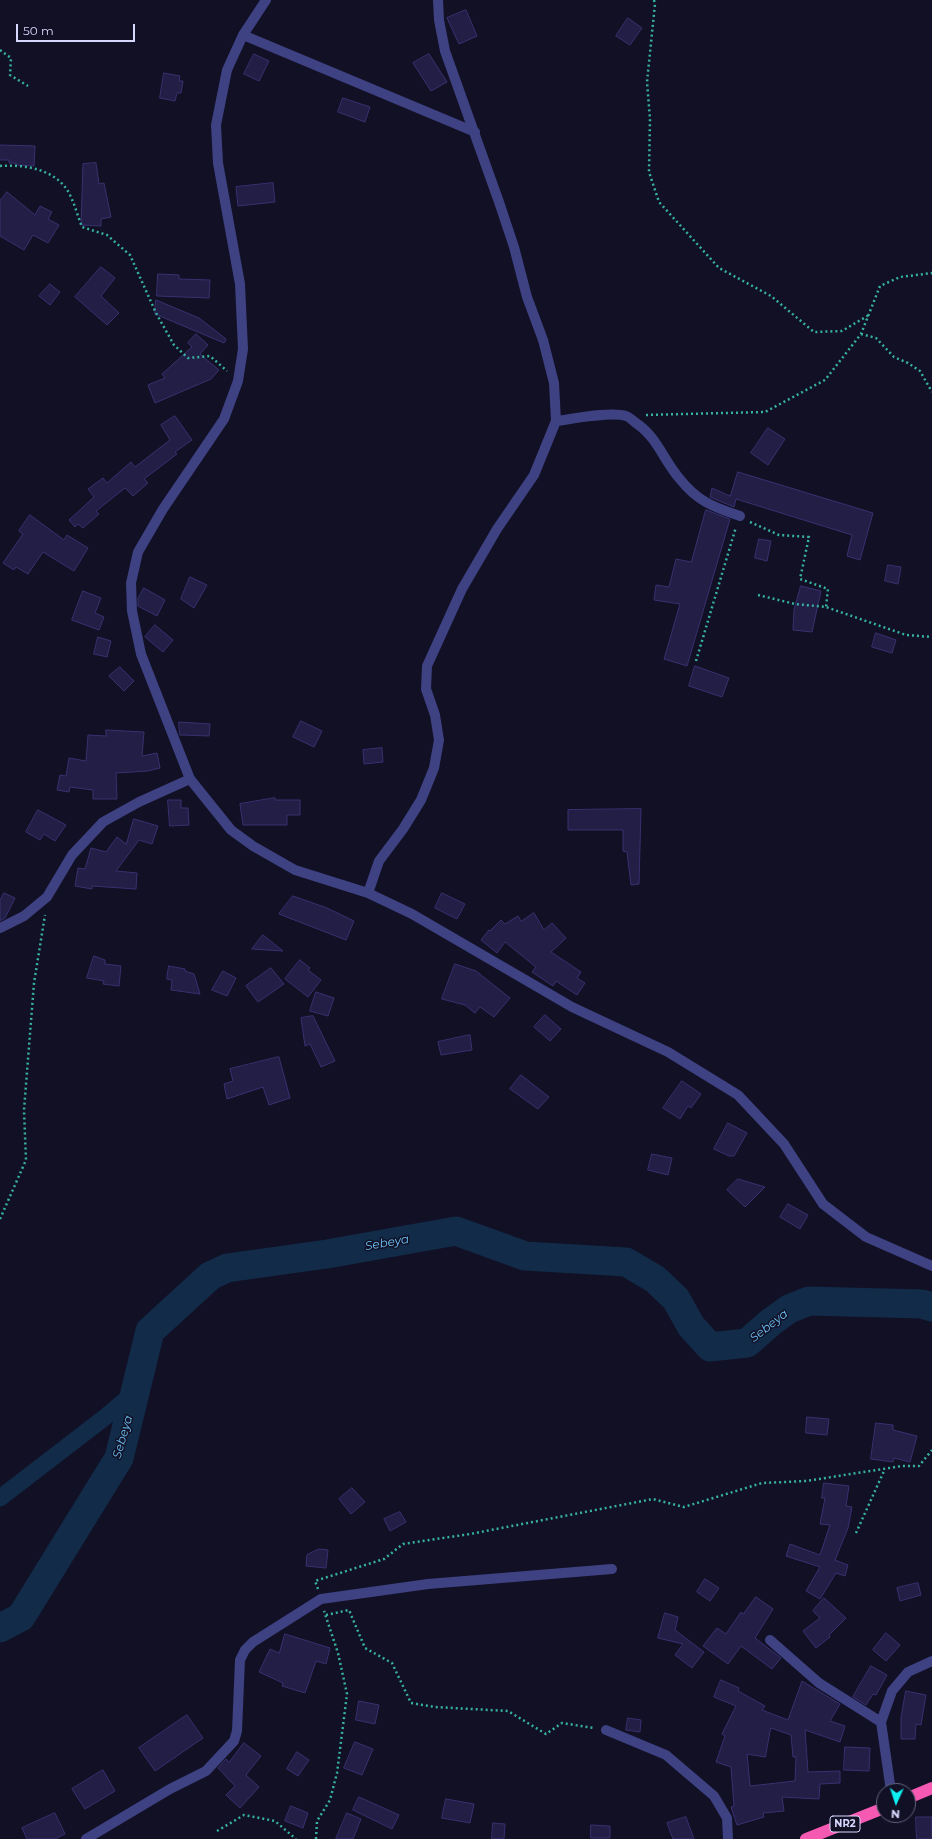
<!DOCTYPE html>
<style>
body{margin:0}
#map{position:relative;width:932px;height:1839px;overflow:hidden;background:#121025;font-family:Montserrat,sans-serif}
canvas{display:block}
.north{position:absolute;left:876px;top:1783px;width:40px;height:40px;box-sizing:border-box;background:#121025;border:1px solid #61607b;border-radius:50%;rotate:183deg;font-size:11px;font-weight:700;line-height:16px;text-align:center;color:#d8d7fd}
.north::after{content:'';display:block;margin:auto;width:14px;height:18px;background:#0eeff2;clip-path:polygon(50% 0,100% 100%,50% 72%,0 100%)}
.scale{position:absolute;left:16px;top:24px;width:119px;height:18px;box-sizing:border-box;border:2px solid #d8d7fd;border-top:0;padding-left:5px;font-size:12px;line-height:14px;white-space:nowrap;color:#d8d7fd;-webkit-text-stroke:3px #121025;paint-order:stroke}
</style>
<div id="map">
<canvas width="932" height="1839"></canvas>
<div class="north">N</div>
<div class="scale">50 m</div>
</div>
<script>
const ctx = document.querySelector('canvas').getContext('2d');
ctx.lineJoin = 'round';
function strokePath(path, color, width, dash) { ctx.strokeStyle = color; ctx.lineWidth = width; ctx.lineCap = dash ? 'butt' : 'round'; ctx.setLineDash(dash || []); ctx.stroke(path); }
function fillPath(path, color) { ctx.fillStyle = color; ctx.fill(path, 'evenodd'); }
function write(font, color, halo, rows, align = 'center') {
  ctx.font = font + ' Montserrat,sans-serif'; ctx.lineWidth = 3; ctx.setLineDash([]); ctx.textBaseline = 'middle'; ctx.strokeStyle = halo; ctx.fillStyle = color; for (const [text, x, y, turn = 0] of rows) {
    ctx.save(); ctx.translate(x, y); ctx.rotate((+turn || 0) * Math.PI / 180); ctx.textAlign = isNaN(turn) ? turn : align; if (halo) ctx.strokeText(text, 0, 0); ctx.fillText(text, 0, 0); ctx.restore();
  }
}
const canal = new Path2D(`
 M0,1498L104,1418L135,1392`);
const river = new Path2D(`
 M0,1628L21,1617L119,1458L150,1331L210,1276L227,1268L327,1254L456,1231L525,1256L626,1262L655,1279L676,1299L691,1326L710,1347L747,1343L771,1322L789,1309L809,1301L922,1304L932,1307`);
const building = new Path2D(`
 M466,10L477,36L459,44L447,18Z
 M628,18L642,28L630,45L616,36Z
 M254,54L269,61L259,81L244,74Z
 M429,54L447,82L431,91L413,63Z
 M164,73L180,76L179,81H183L181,93H177L175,101L160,98Z
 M343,98L370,107L365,122L338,112Z
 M0,145L35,146L34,166L16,165V163H9V160H0Z
 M96,163L99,184L104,183L111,217L101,219V226L81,225L83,164Z
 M273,183L275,202L238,206L236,187Z
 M7,192L35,215L40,206L52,212L48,219L59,225L48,243L33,235L24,250L0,236V201Z
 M101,267L115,278L101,296L119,313L107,325L75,297Z
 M158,274L179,275V279L210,280L209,298L157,296Z
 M50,284L60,292L50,305L39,296Z
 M156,300L199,318L226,339L224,343L155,314Z
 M196,334L208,345L200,354L219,370L211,379L155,403L148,385L165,378L162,374L192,347L188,343Z
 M175,416L192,440L175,452L177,454L144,479L148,483L133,496L125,488L96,511L99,514L83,528L78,524L75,527L69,520L94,497L88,489L103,478L107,483L131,462L135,467L170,440L161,425Z
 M768,428L785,439L768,465L751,453Z
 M738,472L873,513L860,560L847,556L852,535L736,499L734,507L710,497L712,488L730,496Z
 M706,510L730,519L687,666L664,659L680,604L654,600L656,585L669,587L676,559L691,562Z
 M30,515L64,540L67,535L88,548L74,571L43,552L28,574L16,567L14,570L3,563L23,534L19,531Z
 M759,539L771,541L767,561L755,558Z
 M888,565L901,567L898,584L885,581Z
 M190,577L207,585L194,608L181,599Z
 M801,586L821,591L812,632L793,630L794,610Z
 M144,588L165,600L157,616L138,606V599Z
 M83,591L101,598L95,613L104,617L99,630L72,620Z
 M155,625L173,640L163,652L145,637Z
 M876,633L896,640L892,653L872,647Z
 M98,637L111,641L107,657L94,654Z
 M695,666L729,678L722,697L689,686Z
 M120,667L134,681L124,691L109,676Z
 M301,721L322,731L314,747L293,737Z
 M179,722L210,724L209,736L180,735Z
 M106,730L144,732L142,756L157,753L160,768L148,771L116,773L117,799H93V790L70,787L69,792L57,790L60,775L66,776L69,758L86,761L88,735L106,736Z
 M382,748L383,762L364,764L363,750Z
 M275,798V800H300V815H287V825H243L240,804Z
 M168,800H181V808H188L189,825L170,826Z
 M641,809L639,884L631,885L627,852L623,851V830H568V810Z
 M38,810L66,825L55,841L44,834L40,840L26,832Z
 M134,819L158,826L152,844L139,840L116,871L137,873L136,889L92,886V889L75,886L78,868L85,869L91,848L106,852L117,837L126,844Z
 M4,893L15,898L5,918L0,921V901Z
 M442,893L465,904L457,919L435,908Z
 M293,896L327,908L354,921L346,940L279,914Z
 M534,913L544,930L552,923L566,938L551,952L581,972L577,978L585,983L577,995L556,981L553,986L532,972L536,967L505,942L497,953L481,940L489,930L490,931L501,920L505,924L518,916L521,921Z
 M263,935L283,951L252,949Z
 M94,956L105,960V964L121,966L119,986L103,984L104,981L87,978Z
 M300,960L310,968L308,970L321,980L308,997L285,979Z
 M455,964L476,971L510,998L494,1017L480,1007L475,1013L465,1005L442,999Z
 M169,966L185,969V971L194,974L200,994L171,990L172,980L167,979Z
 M271,968L284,984L258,1002L246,986Z
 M223,971L236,978L227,996L212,990Z
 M316,992L334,998L328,1016L310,1011Z
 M545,1015L561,1029L550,1041L534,1027Z
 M313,1016L335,1061L321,1067L310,1044L305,1046L301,1018Z
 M470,1035L472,1050L441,1055L438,1042Z
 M279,1057L290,1098L269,1105L263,1087L227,1099L224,1084L233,1081L230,1069Z
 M521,1075L549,1097L538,1109L510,1089Z
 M682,1081L701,1094L691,1108L688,1106L680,1119L663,1108Z
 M728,1123L747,1133L734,1156H729L714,1149Z
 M652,1154L672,1158L668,1175L648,1170Z
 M738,1179L765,1187L745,1207L727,1190Z
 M788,1204L808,1215L800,1229L780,1217Z
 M807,1417L829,1419L827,1435L806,1433Z
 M876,1423L893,1425V1430L917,1436L910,1462L894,1458L893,1462L871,1459Z
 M824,1483L849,1486L846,1506L852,1507L848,1528L835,1560L848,1565L845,1576L836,1573L820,1599L806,1591L820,1567L786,1556L790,1544L820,1555L830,1525L820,1524L825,1498H822Z
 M352,1488L365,1502L351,1514L339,1499Z
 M400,1512L406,1522L390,1531L384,1519Z
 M319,1549L328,1550L326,1568L306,1566L307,1555Z
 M705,1579L719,1588L710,1601L697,1592Z
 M918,1583L921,1595L900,1601L897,1588Z
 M756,1597L773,1609L755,1638L781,1658L772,1669L741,1646L728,1664L703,1646L717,1628L726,1634L741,1612L743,1614Z
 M824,1598L846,1618L829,1635L830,1637L816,1648L803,1631L820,1618L813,1611Z
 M665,1613L678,1617L675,1630L704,1652L692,1668L675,1655L683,1644L658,1638Z
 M886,1633L900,1645L886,1661L873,1650Z
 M285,1634L330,1648L326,1664L316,1661L305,1693L282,1686L283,1683L259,1672L270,1649L279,1653Z
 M871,1666L887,1675L876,1695L873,1694L866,1705L853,1697Z
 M721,1680L739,1688L738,1691L765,1706L762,1710L788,1720L802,1681L840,1704L830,1721L845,1726L840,1742L805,1730L808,1772L840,1771V1783L820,1784L819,1799L782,1797L784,1811L763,1813L764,1817L737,1825L731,1807L734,1806L731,1767L716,1762L725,1736L722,1734L736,1706L714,1697ZM771,1728L791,1735L793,1757H796L795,1781L750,1786L747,1754L765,1757Z
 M906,1691L926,1695L921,1725L916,1724L915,1739H901V1718Z
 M359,1701L379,1705L375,1724L356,1720Z
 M187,1715L203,1738L155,1771L139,1748Z
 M628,1718L641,1720L640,1732L626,1730Z
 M355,1742L373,1749L362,1775L344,1768Z
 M244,1743L261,1756L246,1775L259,1787L240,1808L226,1795L235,1786L218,1768L226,1759L229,1762Z
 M845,1747L870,1748L869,1771L844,1770Z
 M297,1752L309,1760L298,1776L287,1769Z
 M103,1770L115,1791L85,1809L72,1789Z
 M359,1797L399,1815L392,1829L353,1810Z
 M446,1799L474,1804L470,1823L442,1818Z
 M291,1806L308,1813L303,1828L285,1821Z
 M55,1813L65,1834L55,1839H27L22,1828Z
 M347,1813L361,1819L353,1839H336Z
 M686,1817L694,1839H673L667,1823Z
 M916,1817H932V1839H917Z
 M493,1823L505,1824L504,1839H492Z
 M591,1825L610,1826V1838H591Z`);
const path = new Path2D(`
 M654,0L655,4L647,82L650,119L649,172L659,202L719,268L771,296L814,332L842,331L869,315
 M0,50L11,58L10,75L28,86
 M0,166C26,164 58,170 70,195C75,205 78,217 82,227L107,235L130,255L156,313L174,345L188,358L210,356L227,371
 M861,334L876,338L894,357L908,363L920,371L932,392
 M646,415L765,412L825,380L861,334L880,286L900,277L932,273
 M750,522L779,535L809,537L800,579L828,589L826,607
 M758,595L795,604L826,607L906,635L932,637
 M696,661L736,527
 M0,1219L26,1160L24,1110L34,983L45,915
 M856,1533L884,1471
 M318,1589L315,1581L384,1559L403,1544L470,1534L653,1499L684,1507L762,1483L806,1481L902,1466H919L932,1450
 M326,1615L349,1610L365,1648L392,1663L411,1703L435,1707L508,1711L546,1734L562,1723L594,1728
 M217,1831L244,1815L275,1821L296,1839
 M316,1839L317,1821L330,1800L337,1773L347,1694L338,1653L324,1611`);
const street = new Path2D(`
 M266,0L243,35L227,70L216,125L218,163L240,284L243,349L238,381L224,419L163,509L138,552L131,583L132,611L141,654L190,779L231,830L253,846L295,870L368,893L412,914L572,1007L668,1052L738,1095L784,1144L823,1204L866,1237L932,1266
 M243,35L475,132
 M556,421C572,419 612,411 626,416C630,417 633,421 636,423C657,437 663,459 679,478C697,501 713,507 740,516
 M368,893L379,861L403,829L421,800L434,768L439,740L435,715L426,689L427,666L462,589L497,529L534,475L556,421L554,383L543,340L527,297L514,247L499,202L445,51L439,20L438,0
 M0,928L24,916L47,897L72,855L103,822L139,802L190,779
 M770,1640L819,1683L881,1722
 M606,1730L666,1755L714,1796L727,1818L728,1839
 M891,1791L881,1722L892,1691L908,1672L932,1661
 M86,1839L170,1789L206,1771L234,1741L237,1731L240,1660L245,1650L253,1642L321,1599L428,1584L612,1569`);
const highway = new Path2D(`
 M908,1798L932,1788
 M806,1839L884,1808`);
const shields = [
 [845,1824,30]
];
const shieldNames = [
 ["NR2",845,1824]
];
const waterNames = [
 ["Sebeya",387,1243,-10],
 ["Sebeya",769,1326,-38],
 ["Sebeya",123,1437,-74]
];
strokePath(canal, '#112b49', 17);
strokePath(river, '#112b49', 29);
fillPath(building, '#221e45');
strokePath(building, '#383170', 1);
strokePath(path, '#36b29f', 2.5, [2, 3]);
strokePath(street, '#3e4182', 10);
strokePath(highway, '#f659b2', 12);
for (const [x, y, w] of shields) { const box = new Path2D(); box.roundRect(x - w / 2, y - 8, w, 16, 3); ctx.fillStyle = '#121025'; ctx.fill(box); strokePath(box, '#d8d7fd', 1); }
write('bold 10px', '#d8d7fd', null, shieldNames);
write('italic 12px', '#6bc2f7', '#121025', waterNames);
</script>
